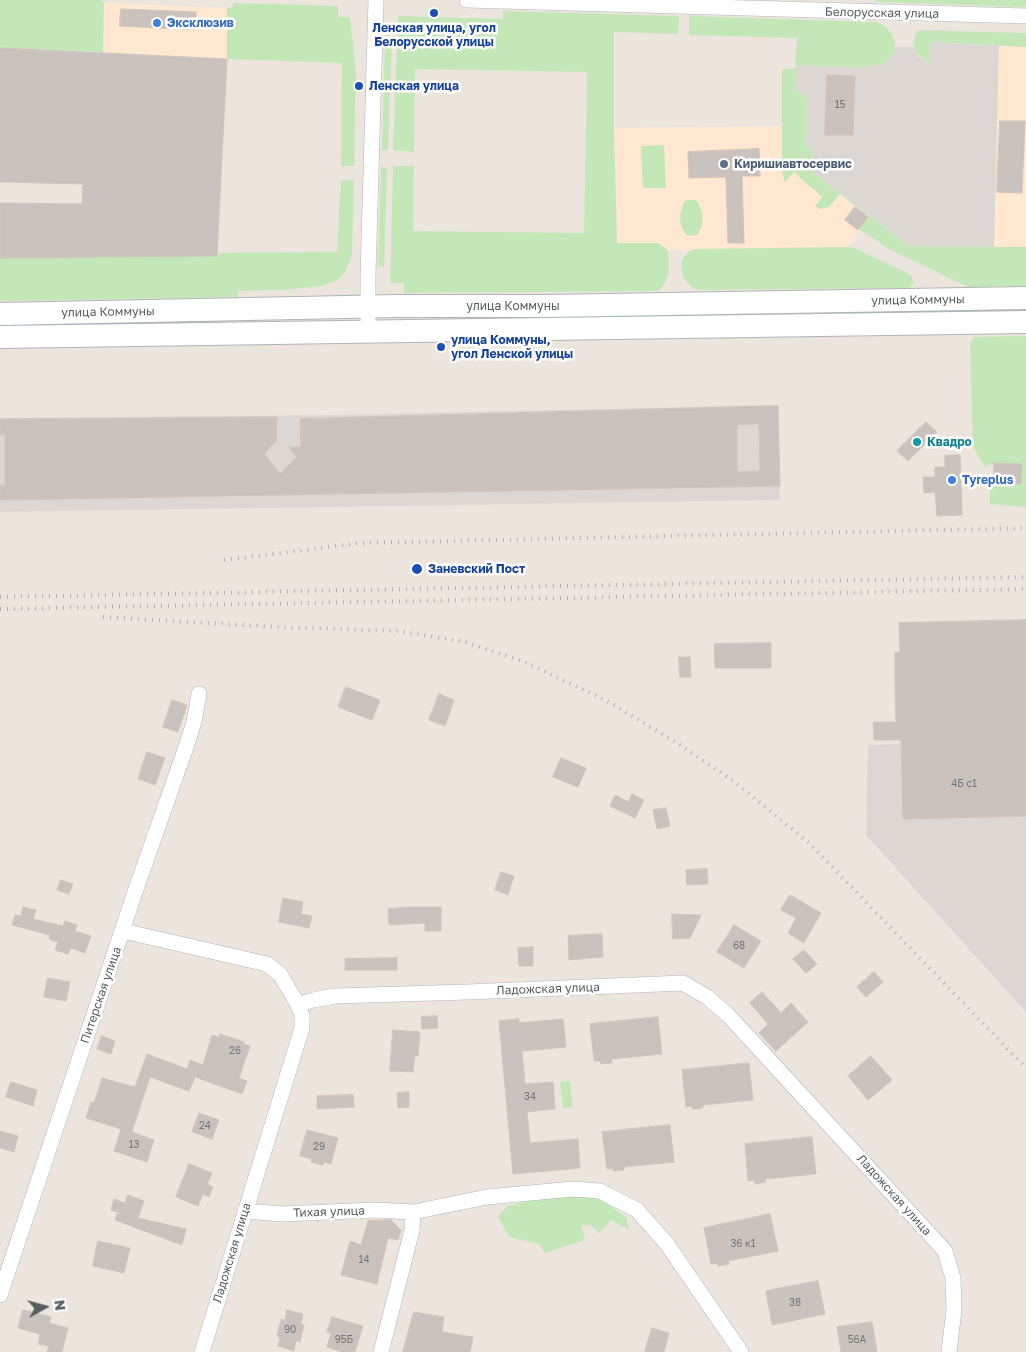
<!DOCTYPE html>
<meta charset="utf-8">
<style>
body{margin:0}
#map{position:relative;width:1026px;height:1352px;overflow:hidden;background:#ece5de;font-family:"Golos Text",sans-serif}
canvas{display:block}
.north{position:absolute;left:20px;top:1282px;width:50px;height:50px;-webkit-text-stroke:4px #fff;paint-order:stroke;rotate:83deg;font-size:14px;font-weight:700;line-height:20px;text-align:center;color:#575e61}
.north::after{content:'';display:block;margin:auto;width:18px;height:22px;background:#575e61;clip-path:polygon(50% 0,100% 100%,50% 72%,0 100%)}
</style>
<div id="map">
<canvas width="1026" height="1352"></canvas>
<div class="north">N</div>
</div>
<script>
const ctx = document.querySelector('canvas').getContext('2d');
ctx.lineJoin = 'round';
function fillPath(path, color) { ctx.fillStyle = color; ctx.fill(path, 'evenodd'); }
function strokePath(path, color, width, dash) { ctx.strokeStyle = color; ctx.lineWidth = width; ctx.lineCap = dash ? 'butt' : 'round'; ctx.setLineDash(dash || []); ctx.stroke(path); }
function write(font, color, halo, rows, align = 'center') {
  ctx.font = font + ' "Golos Text",sans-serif'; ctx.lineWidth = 5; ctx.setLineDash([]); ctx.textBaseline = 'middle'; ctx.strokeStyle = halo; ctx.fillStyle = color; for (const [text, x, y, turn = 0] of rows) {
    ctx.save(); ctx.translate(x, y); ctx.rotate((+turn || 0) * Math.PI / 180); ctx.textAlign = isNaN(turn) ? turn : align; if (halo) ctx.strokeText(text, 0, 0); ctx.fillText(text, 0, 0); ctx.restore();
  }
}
const commercial = new Path2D(`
 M104,3L227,8V59L103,52Z
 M999,46L1026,47V247H994Z
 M782,126V171L785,182L794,172L822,197L829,207L839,194L869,217L848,247L668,250L658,243H617L614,128ZM759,150L760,176L689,178L688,152ZM742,179L744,242L728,243L726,180Z`);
const industrial = new Path2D(`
 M930,42L999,46L994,247L909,246L811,171L813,150L806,146L807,100L796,91L797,65L866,68V66L880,65L893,55L895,47H914L918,56L928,64Z
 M778,405L780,500L0,512V418L343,415Z
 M1026,738V1012L866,835L868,745Z`);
const green = new Path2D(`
 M0,0H102L104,3L103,52L0,48Z
 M875,0H1026V7L875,2Z
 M233,3L338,6V17H350L356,71L354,166H341L342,63L227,59V8L233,7Z
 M503,11L679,16L678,34L614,32V128L617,243H658L668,250C669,265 671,282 657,291L404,293V283H390L393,166H414L413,231L584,233L587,72L415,69L414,152L393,150L398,16L503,19Z
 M689,16L876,22C896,28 903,54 882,64C877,66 872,66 866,66V68L797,65L796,91L801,92L807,100L806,146L813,150L811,171L909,246L1026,247V286L968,287L889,249L859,229L869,217L840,194L829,207L820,209L815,206L822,197L794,172L785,182L782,171V69H795L797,38L689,35Z
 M918,30L1026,33V47L930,42L929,64C916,54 909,47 918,30Z
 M385,37H392L388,150H382Z
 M664,145L666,188H643L641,146Z
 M381,167L387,168L384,267L378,266Z
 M341,180H354L352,256L345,272L338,280L321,286L282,290L238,291V297L0,301V258L217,256V253L337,252Z
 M686,200H696C704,211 705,224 697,235L687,236C678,225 678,211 686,200Z
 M848,247L855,248L911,275L914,283L909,288L697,290C679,282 674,256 695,249Z
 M1026,336V507L990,504V483L1021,484L1022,464L994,463L985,467L973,447L970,343L974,337Z
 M570,1081L573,1107L563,1108L560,1082Z
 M573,1194L600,1199L626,1217L629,1230L611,1220L599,1233L590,1225H581L585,1240L545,1253L539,1244L509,1237L498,1216L508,1206L531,1200Z`);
const building = new Path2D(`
 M121,9L196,12V30L120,26Z
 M0,48L227,59L217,256L0,258V203L82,204L83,184L0,182Z
 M827,75L855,76L853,135H825Z
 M1000,121H1025L1022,193L997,192Z
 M759,149L760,176H742L744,243H728L726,177L689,178L688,152Z
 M855,207L868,217L858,230L845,220Z
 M778,406L780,486L0,500V485H5V435H0V419L277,417L276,441L264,454L280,474L297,457L289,447H301L300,419ZM759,424L760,471L737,472V425Z
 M926,422L937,432L908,461L897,451Z
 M945,455H960L962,515L937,516L935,492L924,493L923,477H935V467H945Z
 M994,463L1022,464L1021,484H994Z
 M1026,620V816L903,819L901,740H874L873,722H896L895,684V652H900L899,623Z
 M771,643V668H715L714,644Z
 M679,657H690L691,677H680Z
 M346,687L380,700L372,720L338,707Z
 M439,694L454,700L445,726L429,720Z
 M172,700L187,705L178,732L163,727Z
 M147,752L165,758L155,785L138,779Z
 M561,758L586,768L578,787L553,777Z
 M632,794L644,800L635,818L610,806L615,795L628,802Z
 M666,808L670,826L657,829L653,810Z
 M707,869L708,884L687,885L686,870Z
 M501,872L514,876L508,895L495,890Z
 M61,880L73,884L69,894L57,890Z
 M790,895L821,913L804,943L788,933L796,918L781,910Z
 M283,898L303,902L301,914L312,916L309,928L279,922Z
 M23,907L36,910L33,919L63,926L65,921L77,925L75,931L91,936L85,953L71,948L68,954L55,950L58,942L49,939L50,935L12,925L15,915L21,916Z
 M409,907H441V931H425V923L389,925L388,909Z
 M672,914L701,915L690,938L673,939Z
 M734,925L761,941L744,968L717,952Z
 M602,934L603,957L569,960L568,936Z
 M533,947V966H519L518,948Z
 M804,950L817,964L806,973L793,959Z
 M397,958V970H345V959Z
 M874,972L883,982L866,997L857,987Z
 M48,978L70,982L66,1001L44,997Z
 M762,992L781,1013L791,1003L808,1022L776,1051L759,1033L768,1024L750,1003Z
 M437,1016L438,1028L422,1029L421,1017Z
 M658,1017L662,1054L611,1059L612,1063L601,1064L600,1061H594L590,1024Z
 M519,1019V1023L563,1019L566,1047L522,1051L525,1084L553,1082L555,1109L527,1112L530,1143L578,1139L580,1168L513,1174L499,1021Z
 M393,1030L420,1032L418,1056H415L413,1072L390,1071Z
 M220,1034L244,1042L243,1044L250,1046L239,1078L247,1081L242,1094L195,1077L189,1091L150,1077L132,1132L154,1140L147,1162L114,1151L121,1129L86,1118L91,1102L94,1103L102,1078L135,1087L147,1054L187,1069L190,1060L203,1065L212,1035L219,1037Z
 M102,1036L115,1041L111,1054L97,1049Z
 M871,1056L892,1080L868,1100L848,1076Z
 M749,1063L753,1100L703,1105V1108L692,1109V1106L686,1107L682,1070Z
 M11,1082L37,1090L33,1106L6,1097Z
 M409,1092V1107L398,1108L397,1093Z
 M353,1095L354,1107L317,1109V1096Z
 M199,1113L219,1120L212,1139L192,1132Z
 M670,1125L674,1162L624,1167V1170L613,1171V1168L607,1169L602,1132Z
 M307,1130L338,1138L331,1164L324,1162L323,1165L311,1162L312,1159L300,1156Z
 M0,1131L18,1136L14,1152L0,1148Z
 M812,1137L816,1174L765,1179L766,1182L755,1184L754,1180L748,1181L745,1144Z
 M189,1164L212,1173L207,1184L213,1187L209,1197L203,1194L198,1206L176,1197Z
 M128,1195L144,1201L138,1218L186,1229L182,1245L115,1220L117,1214H123L111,1210L114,1199L125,1203Z
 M770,1214L778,1251L728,1261L729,1264L718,1266L717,1263L711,1264L704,1228Z
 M391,1220L401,1230L398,1240L388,1238L377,1284L341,1275L350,1241L361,1245L368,1221Z
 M98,1241L130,1248L124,1273L93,1266Z
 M818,1281L825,1314L772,1325L766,1291Z
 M23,1310L51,1317L49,1323L68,1328L62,1352H47L49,1346L38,1344L40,1334L18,1328Z
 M287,1310L303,1314L301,1324L304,1325L300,1342L296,1341L294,1351L278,1346L280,1337L277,1336L281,1319L285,1320Z
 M414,1312L444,1317L442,1332L473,1337L470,1352H403Z
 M332,1317L363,1326L355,1352H342L327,1347L331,1333L327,1332Z
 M872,1322L877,1352H841L837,1327Z
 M652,1328L669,1333L664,1352H645Z`);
const street = new Path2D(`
 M467,0L1026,16
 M368,331V275L376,0
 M123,931L267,964L280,974L298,1005L302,1016V1028L202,1352
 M298,1005L313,1000L335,996L468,992L683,983L707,997L728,1015L945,1251L953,1278L954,1310L949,1352
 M245,1211L282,1214L375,1210L413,1212L487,1197L573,1189L600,1191L637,1210L667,1244L741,1352
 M0,1295L136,889L185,750L194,722L199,694
 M381,1352L412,1230L413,1212`);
const secondary = new Path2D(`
 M0,314L395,306H546L1026,298
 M0,337L1026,322`);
const rail = new Path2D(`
 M224,560L361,543L1026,528
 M0,597L1026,577
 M0,609L1026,589
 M103,617L278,627L398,631L465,642L525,662L607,701L674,741L735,782L809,843L1026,1068`);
const markers = [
 [434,13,5,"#1a4fb4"],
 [157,23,5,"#3f7fe0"],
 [359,86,5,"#1a4fb4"],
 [724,164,5,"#5c6f8a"],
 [441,347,5,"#1a4fb4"],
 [917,442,5,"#0f9aa8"],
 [952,480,5,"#3f7fe0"],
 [417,569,6,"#1a4fb4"]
];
const numberNames = [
 ["15",840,105],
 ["4Б с1",964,784],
 ["68",739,946],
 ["26",235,1051],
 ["34",530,1097],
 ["24",205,1126],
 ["13",134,1145],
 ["29",319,1147],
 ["36 к1",743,1244],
 ["14",364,1260],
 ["38",795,1303],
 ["90",290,1330],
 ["95Б",344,1340],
 ["56А",857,1340]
];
const streetNames = [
 ["Белорусская улица",882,13,1],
 ["улица Коммуны",918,300,-1],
 ["улица Коммуны",513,306],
 ["улица Коммуны",108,312,-1],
 ["Ладожская улица",548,989,-2],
 ["Питерская улица",101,995,-71],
 ["Ладожская улица",894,1195,48],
 ["Тихая улица",329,1212,-2],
 ["Ладожская улица",232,1253,-73]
];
const shopNames = [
 ["Эксклюзив",167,23],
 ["Tyreplus",962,480]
];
const transitNames = [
 ["Ленская улица, угол",434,28,"center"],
 ["Белорусской улицы",434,42,"center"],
 ["Ленская улица",369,86],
 ["улица Коммуны,",451,340],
 ["угол Ленской улицы",451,354],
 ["Заневский Пост",428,569]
];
const serviceNames = [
 ["Киришиавтосервис",734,164]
];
const cultureNames = [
 ["Квадро",927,442]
];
fillPath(commercial, '#ffe7d0');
fillPath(industrial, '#dcd7d3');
fillPath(green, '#c4e7b7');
fillPath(building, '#c9c2bd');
strokePath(building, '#d1c5bc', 1);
strokePath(street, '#afb4b8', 16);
strokePath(secondary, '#aeb5b8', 24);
strokePath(street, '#fff', 15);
strokePath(secondary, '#fff', 22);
strokePath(rail, '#afb0b1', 4, [1, 6]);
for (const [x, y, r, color] of markers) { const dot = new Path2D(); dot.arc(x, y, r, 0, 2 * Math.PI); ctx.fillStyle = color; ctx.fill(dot); strokePath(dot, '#fff', 2); }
write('10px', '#747778', null, numberNames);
write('12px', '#575e61', '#fff', streetNames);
write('bold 12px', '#366cbe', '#fff', shopNames, 'left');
write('bold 12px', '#164399', '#fff', transitNames, 'left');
write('bold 12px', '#4e5e75', '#fff', serviceNames, 'left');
write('bold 12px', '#0d838f', '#fff', cultureNames, 'left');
</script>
